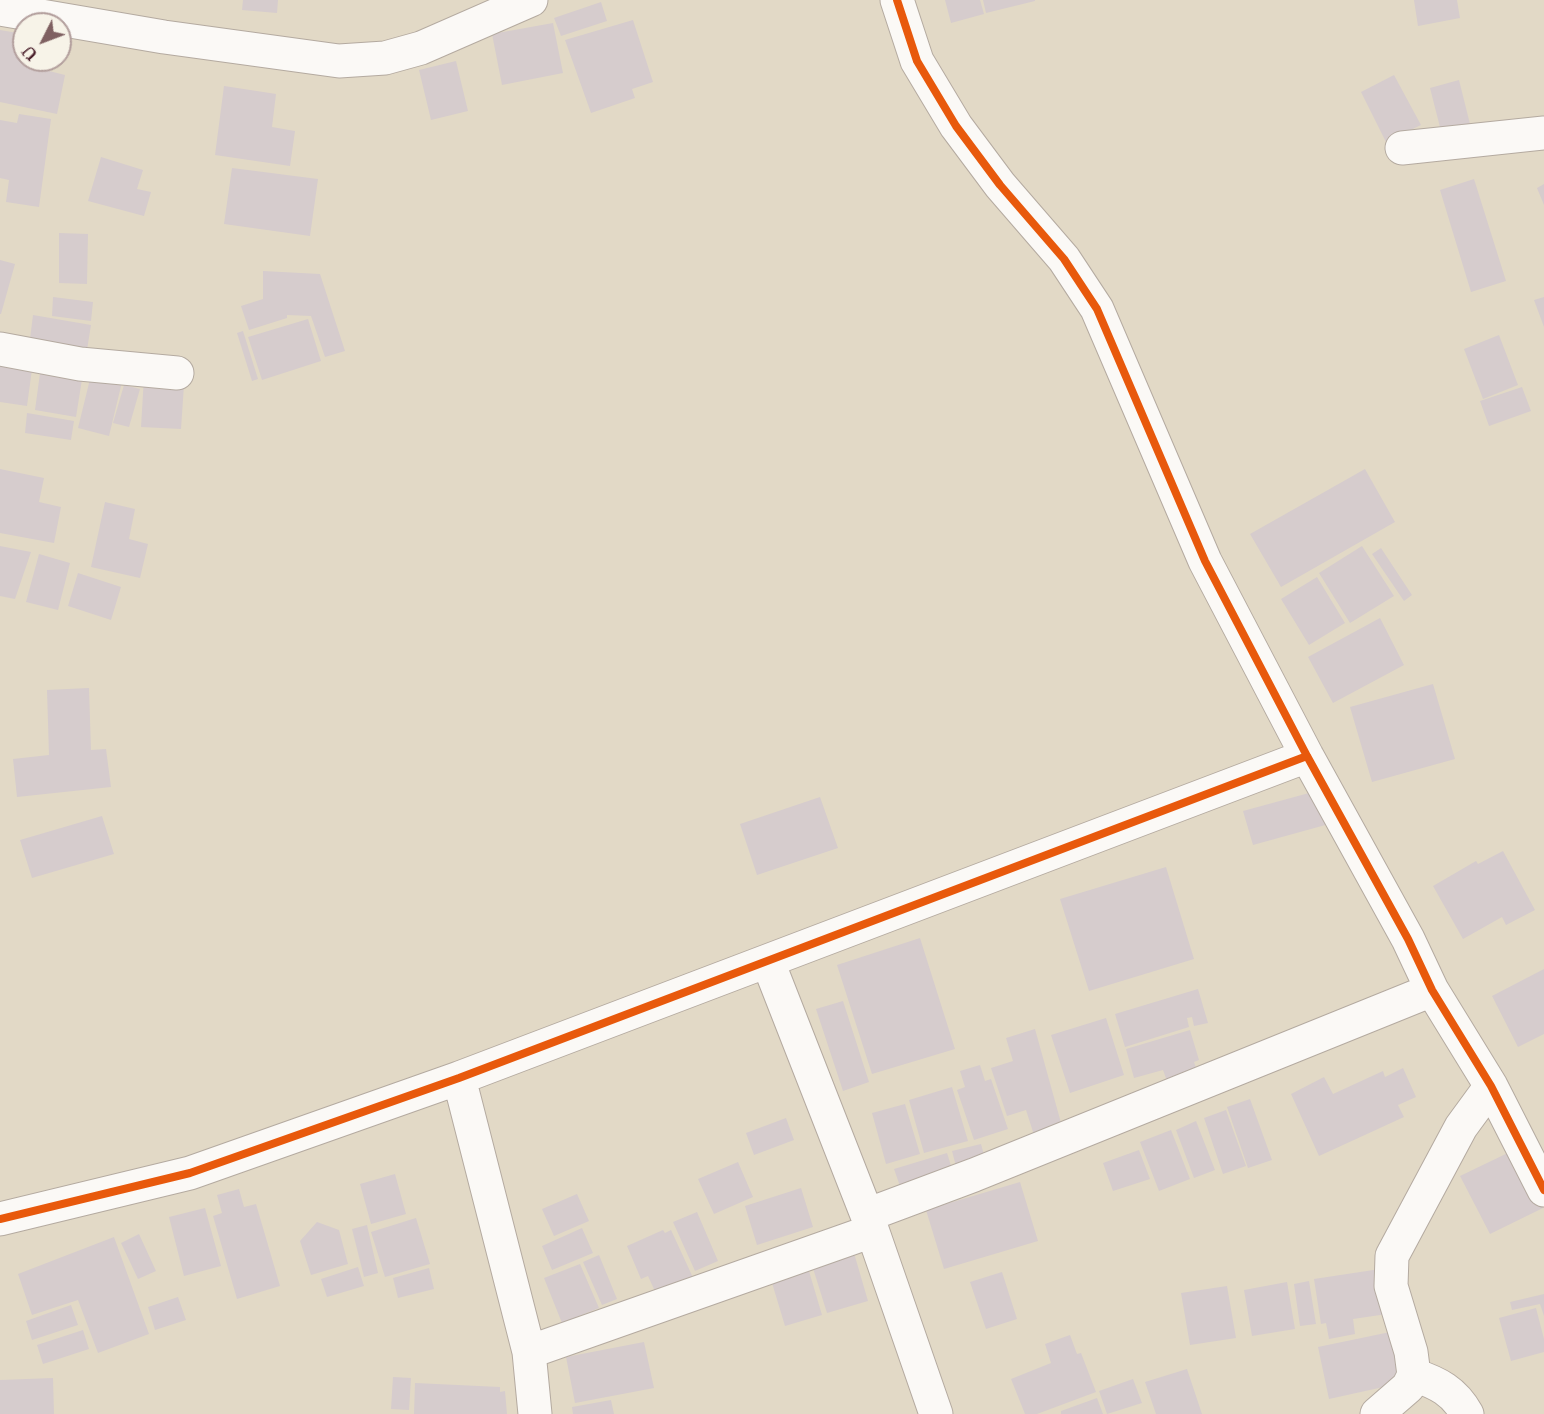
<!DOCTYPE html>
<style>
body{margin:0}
#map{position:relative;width:1544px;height:1414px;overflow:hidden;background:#e2d9c6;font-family:"IM FELL Double Pica",serif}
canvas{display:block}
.north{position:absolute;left:12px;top:12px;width:60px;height:60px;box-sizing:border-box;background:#f7f3e8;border:2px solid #b29e9c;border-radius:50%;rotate:228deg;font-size:16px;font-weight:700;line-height:24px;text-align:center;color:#4a1f2b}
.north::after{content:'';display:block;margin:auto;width:21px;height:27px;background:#7f6061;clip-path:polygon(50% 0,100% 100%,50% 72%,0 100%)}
</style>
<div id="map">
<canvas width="1544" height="1414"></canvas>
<div class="north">U</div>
</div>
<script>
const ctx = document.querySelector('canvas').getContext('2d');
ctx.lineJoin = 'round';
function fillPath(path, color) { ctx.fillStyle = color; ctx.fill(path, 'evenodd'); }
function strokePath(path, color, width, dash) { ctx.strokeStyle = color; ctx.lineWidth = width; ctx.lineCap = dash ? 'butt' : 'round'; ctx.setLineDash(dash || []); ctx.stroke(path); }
const building = new Path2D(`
 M243,0H278L277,13L242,10Z
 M945,0H980L984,14L951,23Z
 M983,0H1035V1L986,13Z
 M1414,0H1457L1460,18L1418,26Z
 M601,2L607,21L561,36L554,18Z
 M633,20L653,82L632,89L635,98L591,113L565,40Z
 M553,23L563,73L502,85L492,34Z
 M0,30L24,34V60H51L49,71L65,75L57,114L0,102Z
 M456,61L468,111L431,120L419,70Z
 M1394,75L1421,125L1386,142L1361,92Z
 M1459,80L1471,128L1442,135L1430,88Z
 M224,86L276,94L272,127L295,131L290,166L215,155Z
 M19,114L51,119L39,207L6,202L9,180L0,178V120L17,123Z
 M101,157L143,170L137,189L151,192L144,216L88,201Z
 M232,168L318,179L310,236L224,224Z
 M1474,179L1506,281L1471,292L1440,190Z
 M1544,184V205L1537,188Z
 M59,233L88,234L87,284L59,283Z
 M0,260L15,264L1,314H0Z
 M263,271L320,274L345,351L325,357L311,316L287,315V318L249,330L241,306L263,299Z
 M53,297L93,302L91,321L52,316Z
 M1544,297V327L1534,300Z
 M33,315L91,325L86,356L29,347Z
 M308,319L321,361L262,380L248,337Z
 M243,331L258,379L252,381L237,333Z
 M1499,335L1518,385L1483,399L1464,349Z
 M0,357L33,362L27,406L0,402Z
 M41,366L83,373L76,417L35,410Z
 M91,375L122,382L109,436L78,428Z
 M144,377L184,385L181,429L141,427Z
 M124,385L140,389L129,427L113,423Z
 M1522,387L1531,411L1489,426L1480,401Z
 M27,413L74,421L71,440L25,433Z
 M0,469L44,478L39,502L61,507L54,543L0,533Z
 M1365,469L1395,522L1281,587L1250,534Z
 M105,502L135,509L129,539L148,544L140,578L91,567Z
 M0,546L31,552L15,599L0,596Z
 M1362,546L1394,596L1350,623L1319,573Z
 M1381,548L1412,595L1404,601L1372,554Z
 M39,554L70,563L58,610L26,602Z
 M78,573L121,587L111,620L68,606Z
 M1317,577L1345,623L1309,645L1281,599Z
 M1380,618L1404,665L1333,703L1308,657Z
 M1433,684L1455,759L1372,782L1350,707Z
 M89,688L91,750L106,749L111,787L17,797L13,759L49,755L47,690Z
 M1320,790L1329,824L1253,845L1243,811Z
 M820,797L838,848L757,875L740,824Z
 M102,816L114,854L32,878L20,840Z
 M1503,851L1535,910L1506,925L1502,917L1463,939L1433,886L1476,861L1478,864Z
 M1166,867L1194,959L1089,991L1060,899Z
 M920,938L955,1049L872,1074L837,965Z
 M1544,969V1034L1518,1047L1492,996Z
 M1198,989L1208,1023L1194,1026L1192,1017L1187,1018L1189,1027L1125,1047L1115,1014Z
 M843,1001L869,1082L843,1091L816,1009Z
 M1106,1018L1124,1075L1070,1093L1051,1035Z
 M1035,1029L1063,1130L1035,1138L1026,1110L1007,1116L991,1068L1013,1061L1006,1038Z
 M1190,1030L1199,1060L1194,1062L1197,1071L1167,1081L1163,1070L1134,1078L1126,1049Z
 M980,1065L985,1081L991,1079L1008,1129L974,1140L957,1090L965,1087L960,1071Z
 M1403,1068L1416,1097L1398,1105L1404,1117L1319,1156L1291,1094L1324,1077L1333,1094L1383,1071L1385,1077Z
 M952,1087L968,1141L924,1153L909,1100Z
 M1250,1099L1272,1160L1248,1168L1227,1107Z
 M905,1104L920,1154L886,1164L872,1113Z
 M1226,1110L1246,1166L1223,1174L1204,1118Z
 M786,1118L794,1140L754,1155L746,1133Z
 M1196,1121L1215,1170L1194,1178L1176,1130Z
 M1171,1130L1190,1179L1159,1191L1140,1142Z
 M981,1144L986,1162L957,1170L952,1151Z
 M1139,1150L1150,1179L1113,1191L1103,1163Z
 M1514,1150L1543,1208L1490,1234L1460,1176Z
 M947,1153L954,1175L902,1192L894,1169Z
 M738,1162L753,1197L714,1214L698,1179Z
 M395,1174L406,1214L371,1224L360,1184Z
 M1020,1182L1038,1241L944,1269L926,1210Z
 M801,1188L813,1227L757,1245L745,1206Z
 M239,1189L244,1207L256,1204L280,1286L237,1299L213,1216L222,1213L217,1195Z
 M577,1194L589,1221L554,1236L542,1209Z
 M205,1208L221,1266L184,1276L169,1217Z
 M697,1212L718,1261L695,1271L673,1222Z
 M416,1218L430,1264L385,1277L371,1232Z
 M317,1222L339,1230L348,1264L311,1275L300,1241Z
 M367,1225L378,1273L364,1277L352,1229Z
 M582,1228L593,1253L552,1270L542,1246Z
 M663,1230L665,1233L671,1230L695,1282L659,1300L648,1276L641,1279L627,1246Z
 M139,1234L156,1271L138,1279L121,1243Z
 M114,1237L149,1334L98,1353L78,1300L32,1315L18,1274Z
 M854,1253L868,1301L827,1313L812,1265Z
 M599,1255L617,1299L602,1305L583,1262Z
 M806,1261L822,1315L785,1326L769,1273Z
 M580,1264L599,1308L562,1323L544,1278Z
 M358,1267L364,1286L327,1297L321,1279Z
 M429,1268L434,1289L398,1298L393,1278Z
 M1380,1269L1387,1314L1353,1319L1355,1334L1329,1339L1326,1323L1321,1324L1314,1279Z
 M1002,1272L1017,1319L986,1329L970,1282Z
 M1309,1281L1316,1324L1300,1326L1294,1284Z
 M1287,1282L1295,1329L1252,1336L1244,1290Z
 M1227,1286L1236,1338L1190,1345L1181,1293Z
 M1544,1294V1316L1540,1304L1512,1310L1510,1302Z
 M178,1297L186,1320L155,1330L148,1307Z
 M71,1305L78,1325L32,1340L26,1321Z
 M1536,1308L1544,1339V1352L1511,1361L1499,1318Z
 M83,1330L89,1349L43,1364L37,1345Z
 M1395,1331L1406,1382L1329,1399L1318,1347Z
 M1070,1335L1077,1354L1081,1353L1096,1392L1037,1414H1025L1011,1379L1051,1363L1045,1344Z
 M644,1342L654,1388L575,1403L566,1357Z
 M1187,1369L1202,1414H1156L1145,1382Z
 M393,1377L411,1378L409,1410L391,1409Z
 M53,1378L54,1414H0V1380Z
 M1133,1379L1142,1403L1107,1414L1099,1391Z
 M415,1383L500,1387V1392L505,1391L507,1414H414Z
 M1097,1398L1103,1414H1061V1411Z
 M611,1400L614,1414H573L572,1407Z`);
const street = new Path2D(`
 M897,0L917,61L956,126L1000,185L1064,259L1097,309L1205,561L1307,756L1408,939L1432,990L1491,1086L1544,1190
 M0,9L164,37L339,61L385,58L421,48L531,0
 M1402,148L1544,133
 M0,349L80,364L177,373
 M768,962L867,1215L936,1414
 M459,1078L529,1352L535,1414
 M867,1215L974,1175L1432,990
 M0,1219L190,1173L459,1078L1307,756
 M529,1352L872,1231
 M1414,1375C1438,1383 1454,1391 1467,1414
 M1377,1414L1408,1387L1414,1375L1411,1352L1391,1286L1392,1256L1461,1127L1491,1086`);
const cycleway = new Path2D(`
 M897,0L917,61L956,126L1000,185L1064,259L1097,309L1205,561L1307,756L1408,939L1432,990L1491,1086L1544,1190
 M0,1219L190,1173L459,1078L1307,756`);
fillPath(building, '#d6cccd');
strokePath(street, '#b4aaa0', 35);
strokePath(street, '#fbf9f6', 33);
strokePath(cycleway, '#e8590c', 8);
</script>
